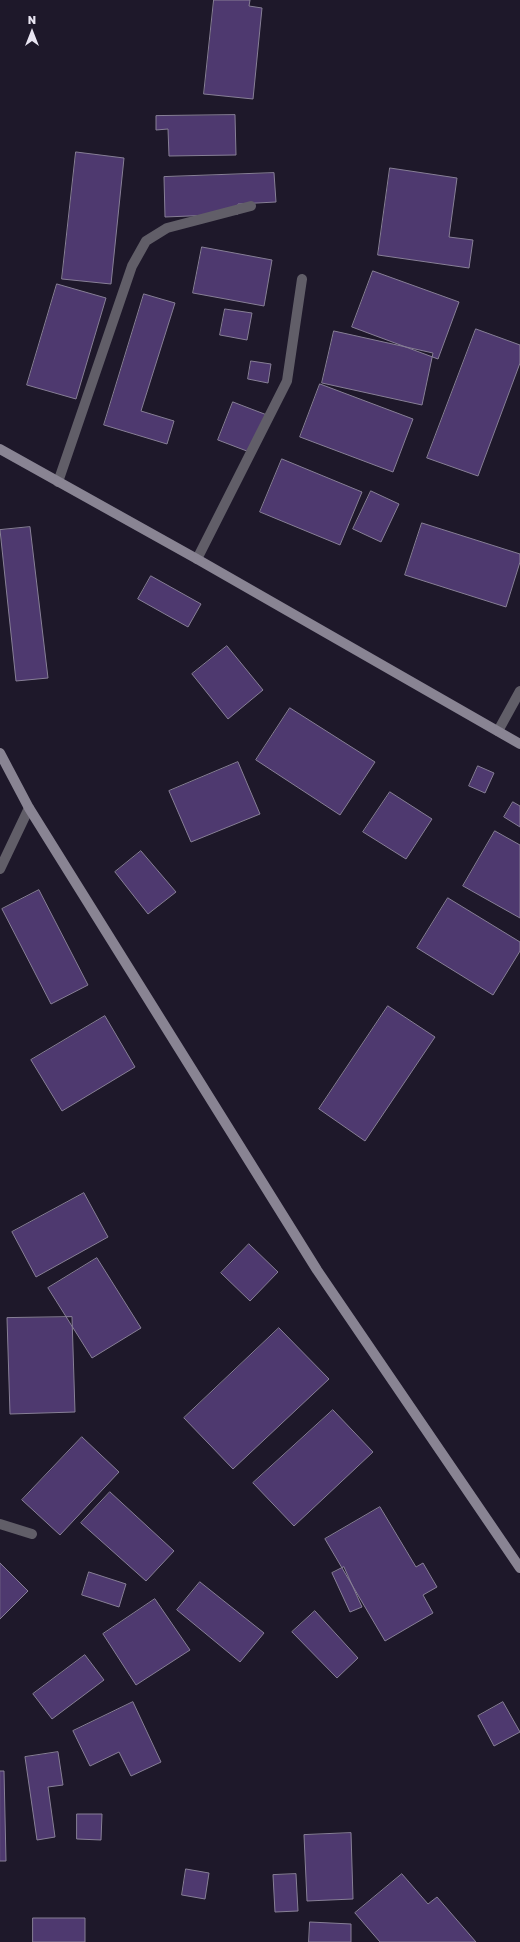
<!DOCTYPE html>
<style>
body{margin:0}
#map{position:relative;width:520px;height:1942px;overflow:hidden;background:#1e182a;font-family:"Golos Text",sans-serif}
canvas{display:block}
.north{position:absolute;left:12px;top:12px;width:40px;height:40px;-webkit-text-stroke:3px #1e182a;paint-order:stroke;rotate:0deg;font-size:11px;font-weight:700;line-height:16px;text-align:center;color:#e9e5f2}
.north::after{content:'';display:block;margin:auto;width:14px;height:18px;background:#e9e5f2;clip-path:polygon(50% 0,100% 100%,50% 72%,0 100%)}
</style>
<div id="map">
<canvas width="520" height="1942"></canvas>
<div class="north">N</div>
</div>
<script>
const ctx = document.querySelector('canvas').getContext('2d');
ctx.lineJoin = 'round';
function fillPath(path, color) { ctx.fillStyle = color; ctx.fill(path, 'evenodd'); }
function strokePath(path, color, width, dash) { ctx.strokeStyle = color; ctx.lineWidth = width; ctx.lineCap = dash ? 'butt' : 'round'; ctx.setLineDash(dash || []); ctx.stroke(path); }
const building = new Path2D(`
 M214,0H250L249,6L262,8L253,99L204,94Z
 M235,115L236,155L169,156L168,129L156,130V116Z
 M76,152L124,158L111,284L62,279Z
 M390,168L457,178L449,237L473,240L469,268L378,255Z
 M274,173L276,202L238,204V214L165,217L164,177Z
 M202,247L272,260L264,306L193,293Z
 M373,271L459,302L438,359L352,327Z
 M57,284L106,298L76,399L27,385Z
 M144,294L175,303L141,411L174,421L167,444L104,425Z
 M225,309L252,313L247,340L220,335Z
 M476,329L520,345V363L478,476L427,458Z
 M334,331L433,353L422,405L322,383Z
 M251,361L271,364L268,383L248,379Z
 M320,384L413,419L393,472L300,437Z
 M233,402L267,415L252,453L218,440Z
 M282,459L362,492L340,545L260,512Z
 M371,491L399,504L381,542L353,529Z
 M422,523L520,554V562L506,607L405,575Z
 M30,527L48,678L16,681L0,530Z
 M151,576L201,604L188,627L138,599Z
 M227,646L263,690L228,719L192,674Z
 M290,708L375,762L340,815L256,760Z
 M238,762L260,814L191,842L169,791Z
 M478,766L494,773L485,793L469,786Z
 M390,792L432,819L406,859L363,832Z
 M513,802L520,806V827L504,817Z
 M495,831L520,845V918L463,886Z
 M141,851L176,892L148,914L115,872Z
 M39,890L88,985L51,1004L2,909Z
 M448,898L520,942V951L493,995L417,948Z
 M388,1006L435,1037L365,1141L319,1109Z
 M105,1016L135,1067L62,1111L31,1060Z
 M84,1193L108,1237L36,1277L12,1232Z
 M249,1244L278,1272L250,1301L221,1273Z
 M97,1258L141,1328L92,1358L48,1288Z
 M72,1317L75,1412L10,1414L7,1318Z
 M279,1328L329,1379L233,1469L184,1418Z
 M333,1410L373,1452L294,1526L253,1483Z
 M82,1437L119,1472L60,1535L22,1500Z
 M110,1492L174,1551L146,1581L81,1523Z
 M380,1507L416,1567L423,1563L437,1587L423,1595L433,1613L385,1641L325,1539Z
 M0,1563L28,1591L0,1619Z
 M344,1567L362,1607L350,1612L332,1573Z
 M89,1572L126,1584L119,1607L82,1595Z
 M200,1582L264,1633L240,1662L177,1610Z
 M155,1599L190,1650L136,1685L103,1634Z
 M315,1611L358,1658L337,1678L292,1632Z
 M85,1655L104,1680L52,1719L33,1694Z
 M133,1702L161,1762L131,1776L119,1752L90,1766L73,1731Z
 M503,1702L520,1732L494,1746L478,1716Z
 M58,1752L63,1785L48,1787L55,1837L37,1840L25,1757Z
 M0,1771H4L6,1861H0Z
 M77,1814H102L101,1840L77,1839Z
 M351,1833L353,1899L307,1901L304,1835Z
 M186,1869L209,1873L205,1899L182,1895Z
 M296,1874L298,1911L275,1912L273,1875Z
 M402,1874L428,1904L437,1897L476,1942H380L355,1913Z
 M33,1918H85V1942H33Z
 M310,1922L351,1924V1942H309Z`);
const street = new Path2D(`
 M58,482L132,266L146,241L167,228L251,206
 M197,559L287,381L302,279
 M498,731L520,691
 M0,869L29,808
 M0,1524L32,1534`);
const secondary = new Path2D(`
 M0,449L197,559L520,744
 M0,753L29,808L317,1270L520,1568`);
fillPath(building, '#4e396f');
strokePath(building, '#877f96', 1);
strokePath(street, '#615e68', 10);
strokePath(secondary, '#898493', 10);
</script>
